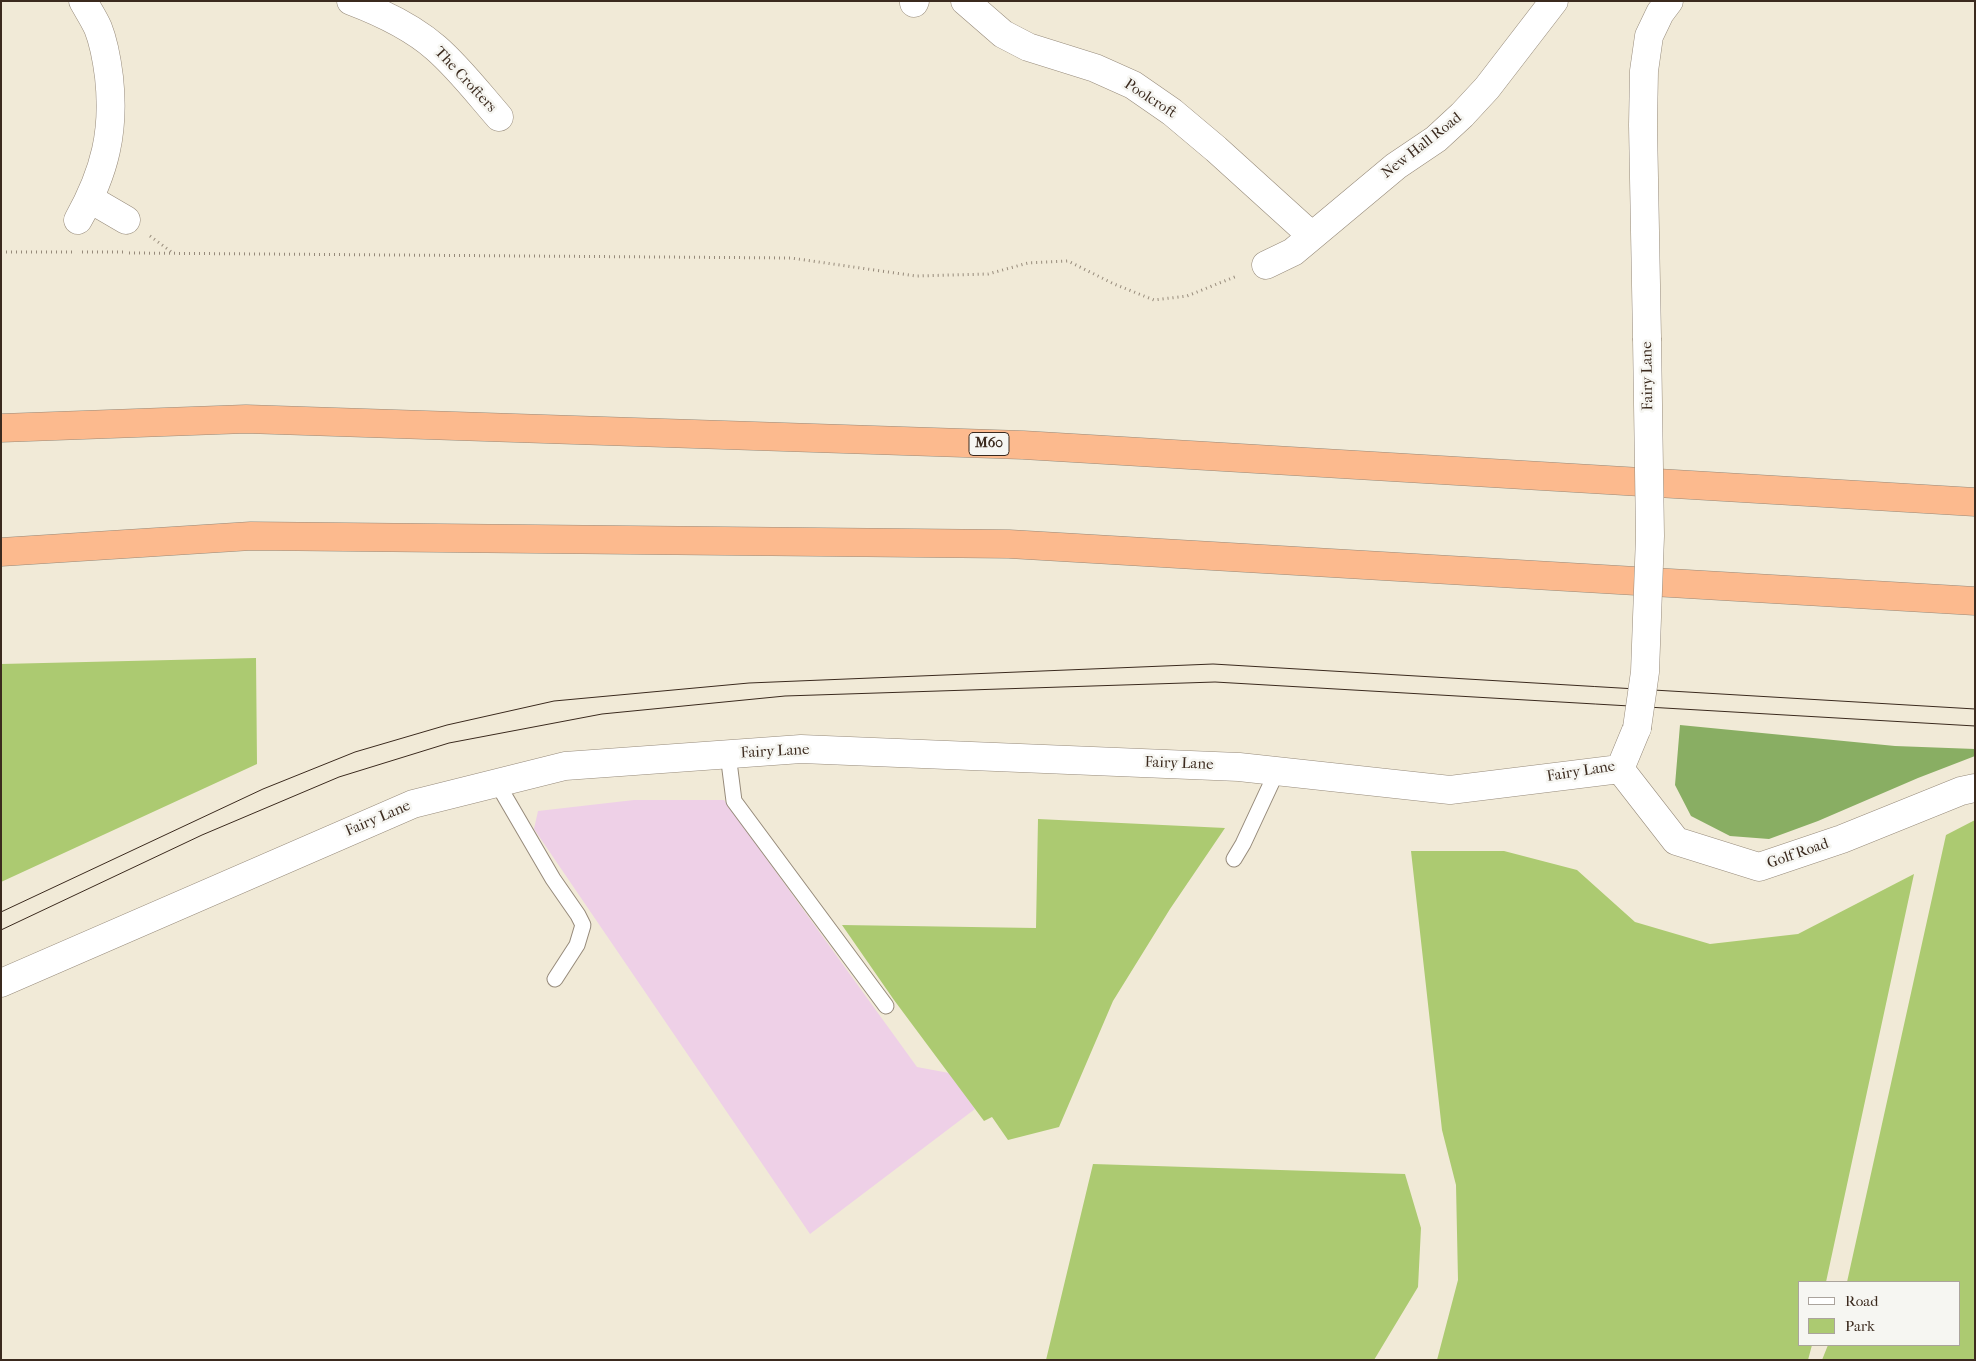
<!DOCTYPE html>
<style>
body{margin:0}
#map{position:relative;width:1976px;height:1361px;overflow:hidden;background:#f1ead7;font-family:"IM FELL French Canon",serif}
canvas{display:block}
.frame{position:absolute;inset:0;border:2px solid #3b2a1e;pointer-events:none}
.legend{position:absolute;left:1798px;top:1281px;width:162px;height:65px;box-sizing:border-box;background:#f6f6f2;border:1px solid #aba49d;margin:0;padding:6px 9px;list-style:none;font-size:15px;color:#3b2a1e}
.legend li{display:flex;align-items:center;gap:10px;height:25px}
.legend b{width:25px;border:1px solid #aba49d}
</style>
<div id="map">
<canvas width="1976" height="1361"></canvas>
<div class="frame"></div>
<ul class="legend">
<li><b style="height:6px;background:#fff"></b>Road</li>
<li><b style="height:14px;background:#acca71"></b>Park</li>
</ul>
</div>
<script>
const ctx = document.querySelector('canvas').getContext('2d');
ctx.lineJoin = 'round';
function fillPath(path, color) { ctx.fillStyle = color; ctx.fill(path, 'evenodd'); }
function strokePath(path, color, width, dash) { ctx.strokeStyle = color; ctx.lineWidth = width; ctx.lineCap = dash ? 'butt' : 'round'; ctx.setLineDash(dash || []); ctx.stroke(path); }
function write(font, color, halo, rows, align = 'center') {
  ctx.font = font + ' "IM FELL French Canon",serif'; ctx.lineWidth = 5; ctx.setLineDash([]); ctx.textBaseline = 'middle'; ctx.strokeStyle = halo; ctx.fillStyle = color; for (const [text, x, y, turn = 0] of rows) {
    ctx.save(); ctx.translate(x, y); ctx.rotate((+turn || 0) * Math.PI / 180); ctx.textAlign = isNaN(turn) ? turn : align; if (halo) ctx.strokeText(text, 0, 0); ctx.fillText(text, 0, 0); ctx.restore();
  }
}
const built = new Path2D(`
 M634,800H724L917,1067L949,1073L975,1109L810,1234L534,829L538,811Z`);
const green = new Path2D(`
 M256,658L257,764L1,882V664Z
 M1038,819L1225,828L1170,909L1113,1001L1059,1127L1008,1140L992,1117L984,1121L894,1000L842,925L1036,928Z
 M1975,820V1360H1822L1828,1345H1960V1282H1847L1946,835Z
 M1411,851H1504L1577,870L1635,922L1710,944L1798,934L1914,874L1826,1282H1800V1345H1812L1808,1360H1437L1458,1280L1456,1185L1442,1130Z
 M1093,1164L1405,1174L1421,1228L1418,1287L1374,1360H1046Z`);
const forest = new Path2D(`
 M1680,725L1895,746L1975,749V756L1918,778L1818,821L1769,839L1730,836L1691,816L1675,785Z`);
const path = new Path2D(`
 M150,236L173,253
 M1,252H73
 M82,252H123
 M129,253L791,258L916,276L988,274L1028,263L1068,261L1114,284L1154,300L1187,296L1237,276`);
const lane = new Path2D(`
 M728,754L734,801L886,1006
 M497,783L553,879L578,915L583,925L577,945L555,979
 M1234,859L1243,844L1277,771`);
const street = new Path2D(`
 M351,1C380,12 412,27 436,48C459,68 478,93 499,117
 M965,1L1003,34L1028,47L1095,68L1133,85L1172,112L1216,149L1312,236
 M914,3L915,1
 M90,199L126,220
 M78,220C105,172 115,131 109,77C107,61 104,43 98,28C94,19 88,10 83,1
 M1266,265L1293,252L1396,166L1436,139L1462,115L1487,88L1554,1
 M1647,338L1643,125L1644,71L1649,36L1660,13L1669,1
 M1620,769L1676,841L1759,867L1842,839L1961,791L1975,788
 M1620,769L1637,728
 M1,983L413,804L565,766L801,749L1239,767L1450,790L1620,769`);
const highway = new Path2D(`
 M1,428L246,419L1023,445L1975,502
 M1,552L251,536L1009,544L1975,601`);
const tram = new Path2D(`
 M1,912L263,789L355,752L447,725L554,701L749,683L1213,664L1975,709
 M1,930L202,835L339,777L449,743L602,714L785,696L1215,682L1975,726`);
const streetBridge = new Path2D(`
 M1637,728L1645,672L1650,536L1647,338`);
const shields = [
 [989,444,40]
];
const shieldNames = [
 ["M60",989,444]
];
const streetNames = [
 ["The Crofters",465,80,47],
 ["Poolcroft",1150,99,33],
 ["New Hall Road",1422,146,-38],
 ["Fairy Lane",1648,376,-91],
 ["Fairy Lane",775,752,-3],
 ["Fairy Lane",1179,764,2],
 ["Fairy Lane",1581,772,-9],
 ["Fairy Lane",378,819,-23],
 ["Golf Road",1798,854,-19]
];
fillPath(built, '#eed0e7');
fillPath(green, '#acca71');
fillPath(forest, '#89ae63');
strokePath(lane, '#968a7a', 17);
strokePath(street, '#968a7a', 29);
strokePath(highway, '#968a7a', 29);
strokePath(path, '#968a7a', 3, [1, 4]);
strokePath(lane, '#fff', 15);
strokePath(street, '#fff', 28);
strokePath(highway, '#fcba8e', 28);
strokePath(tram, '#3b2a1e', 1);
strokePath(streetBridge, '#968a7a', 29, []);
strokePath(streetBridge, '#fff', 28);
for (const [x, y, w] of shields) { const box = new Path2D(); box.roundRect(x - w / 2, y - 11.5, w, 23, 4); ctx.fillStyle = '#f6f6f2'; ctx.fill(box); strokePath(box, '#3b2a1e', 1); }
write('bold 14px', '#3b2a1e', null, shieldNames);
write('15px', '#3b2a1e', '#f6f6f2', streetNames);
</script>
